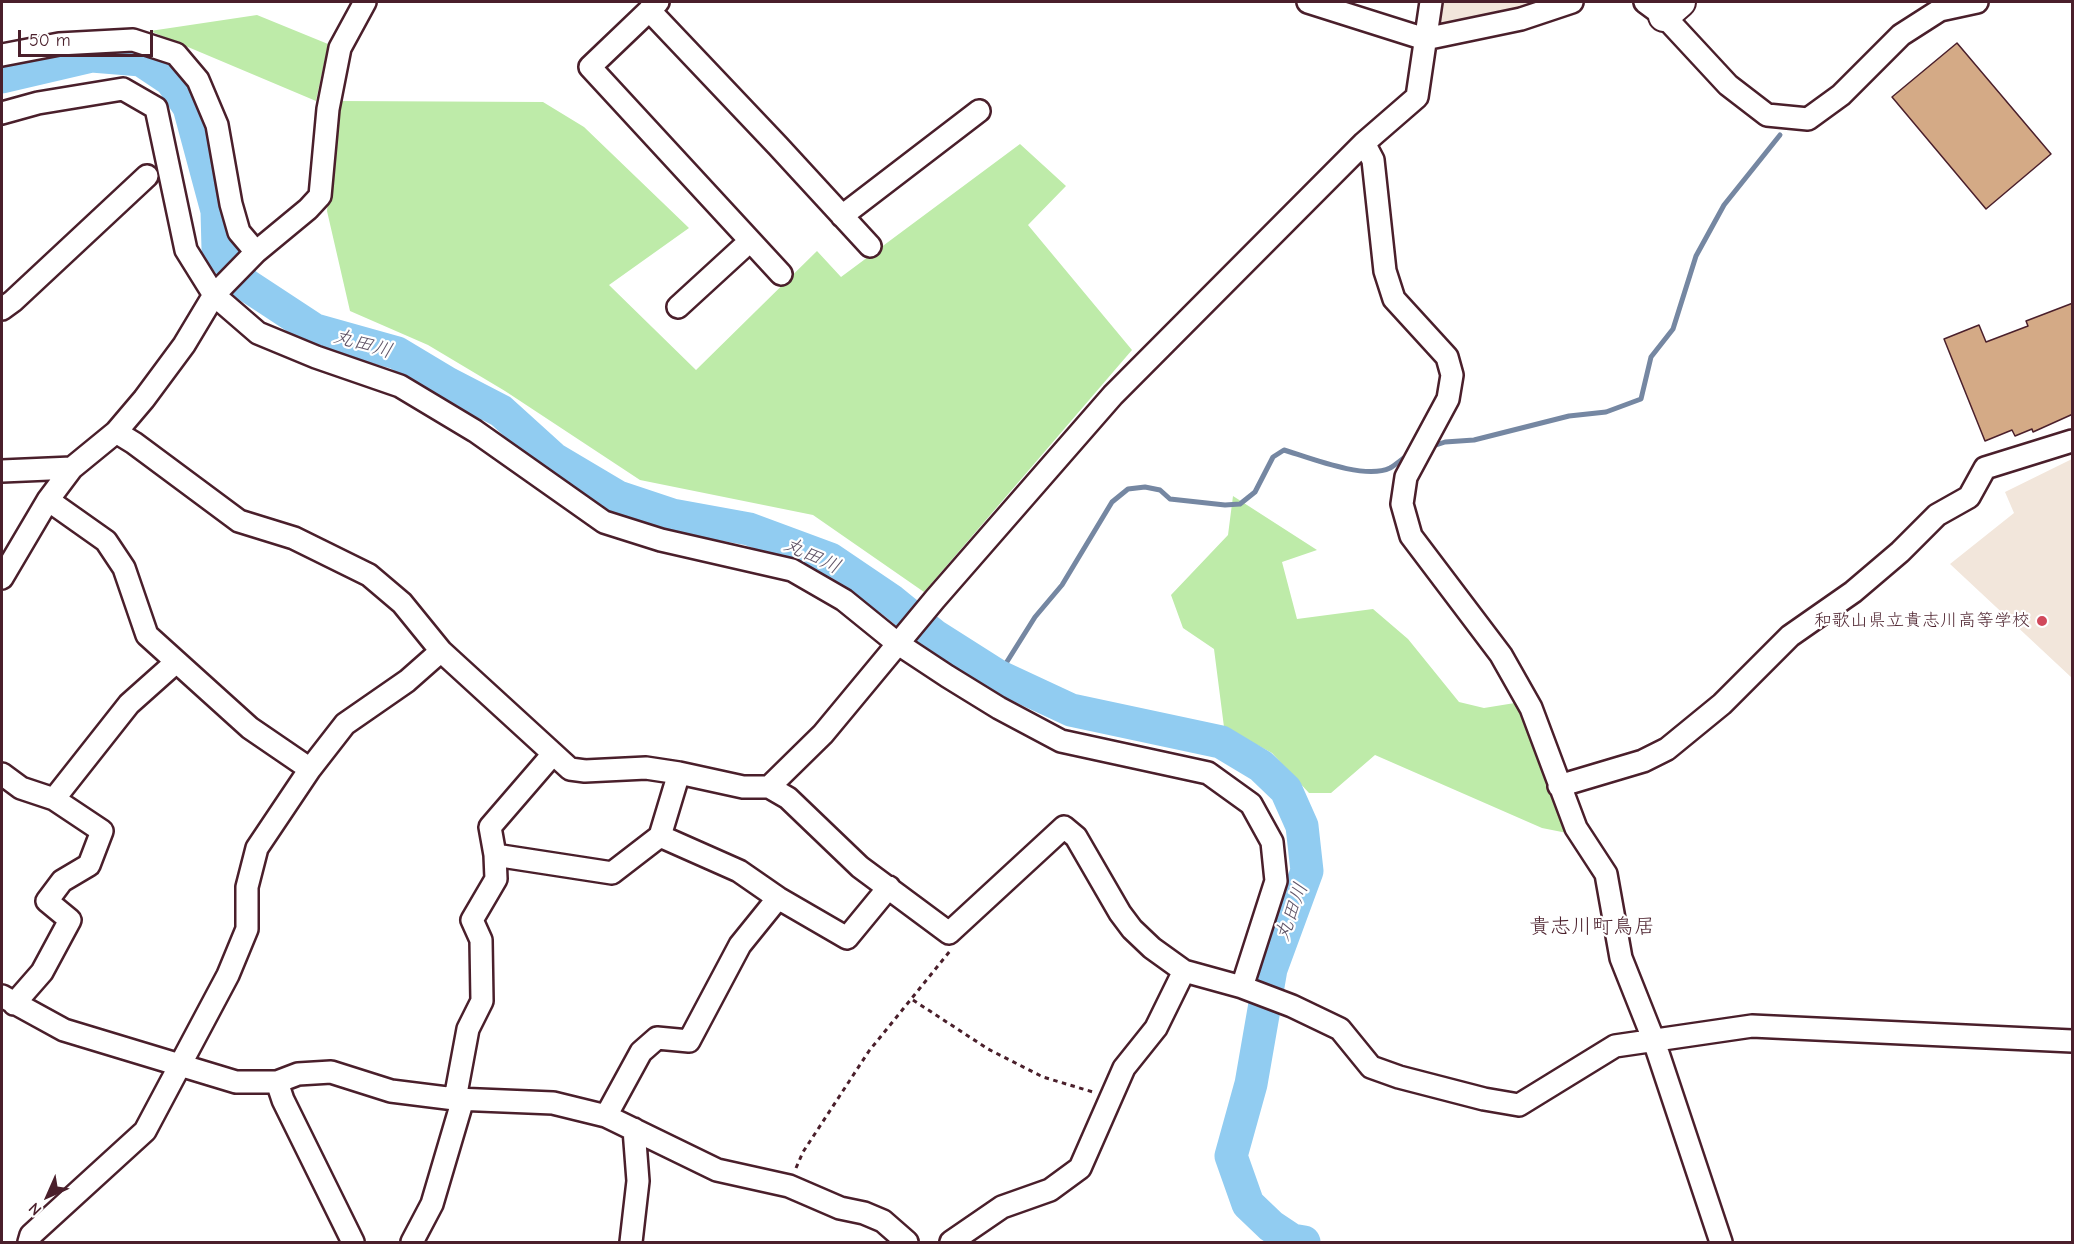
<!DOCTYPE html>
<meta charset="utf-8">
<style>
body{margin:0}
#map{position:relative;width:2074px;height:1244px;overflow:hidden;background:#fff;font-family:"Comic Neue",sans-serif}
canvas{display:block}
.frame{position:absolute;inset:0;border:3px solid #4a1f2b;pointer-events:none}
.north{position:absolute;left:18px;top:1166px;width:60px;height:60px;-webkit-text-stroke:4px #fff;paint-order:stroke;rotate:225deg;font-size:16px;font-weight:700;line-height:24px;text-align:center;color:#4a1f2b}
.north::after{content:'';display:block;margin:auto;width:21px;height:27px;background:#4a1f2b;clip-path:polygon(50% 0,100% 100%,50% 72%,0 100%)}
.scale{position:absolute;left:18px;top:30px;width:135px;height:27px;box-sizing:border-box;border:3px solid #4a1f2b;border-top:0;padding-left:8px;font-size:18px;line-height:21px;white-space:nowrap;color:#4a1f2b;-webkit-text-stroke:4px #fff;paint-order:stroke}
</style>
<div id="map">
<canvas width="2074" height="1244"></canvas>
<div class="frame"></div>
<div class="north">N</div>
<div class="scale">50 m</div>
</div>
<script>
const ctx = document.querySelector('canvas').getContext('2d');
ctx.lineJoin = 'round';
function fillPath(path, color) { ctx.fillStyle = color; ctx.fill(path, 'evenodd'); }
function strokePath(path, color, width, dash) { ctx.strokeStyle = color; ctx.lineWidth = width; ctx.lineCap = dash ? 'butt' : 'round'; ctx.setLineDash(dash || []); ctx.stroke(path); }
function write(font, color, halo, rows, align = 'center') {
  ctx.font = font + ' "Comic Neue","Klee One",sans-serif'; ctx.lineWidth = 4.5; ctx.setLineDash([]); ctx.textBaseline = 'middle'; ctx.strokeStyle = halo; ctx.fillStyle = color; for (const [text, x, y, turn = 0] of rows) {
    ctx.save(); ctx.translate(x, y); ctx.rotate((+turn || 0) * Math.PI / 180); ctx.textAlign = isNaN(turn) ? turn : align; if (halo) ctx.strokeText(text, 0, 0); ctx.fillText(text, 0, 0); ctx.restore();
  }
}
const built = new Path2D(`
 M1439,2H1535L1480,19L1435,27Z
 M2072,459V678L1950,564L2014,513L2005,492Z`);
const green = new Path2D(`
 M257,15L328,44L316,101L150,31Z
 M339,101L543,102L584,127L689,228L609,285L696,370L817,251L841,277L1020,144L1066,186L1028,225L1132,350L924,592L813,515L640,480L505,391L428,345L350,311L327,211Z
 M1233,496L1317,550L1282,562L1297,619L1373,609L1408,639L1459,702L1484,708L1521,702L1572,834L1542,828L1375,755L1331,793H1309L1272,753L1224,727L1214,649L1183,628L1171,595L1228,535Z`);
const stream = new Path2D(`
 M1430,447L1445,442L1474,440L1569,416L1606,412L1641,399L1651,357L1673,329L1696,256L1724,205L1780,135
 M998,676L1035,617L1062,585L1112,502L1128,489L1145,487L1160,490L1170,499L1225,505L1240,504L1255,492L1273,457L1284,450C1310,458 1365,480 1390,468C1397,464 1403,458 1410,454`);
const river = new Path2D(`
 M2,77L92,56L141,60L171,80L189,107L217,211L218,249L245,284L315,330L397,353L447,383L501,411L554,459L618,497L672,515L749,529L830,559L892,601L935,636L998,676L1071,710L1221,742L1261,766L1286,790L1302,826L1307,871L1271,969L1251,1084L1231,1156L1248,1204L1271,1226L1292,1240L1304,1242`);
const building = new Path2D(`
 M1957,43L2051,154L1986,209L1892,97Z
 M2073,303V414L2033,432L2032,429L2015,436L2012,430L1985,441L1944,339L1979,325L1986,342L2028,326L2026,321Z`);
const path = new Path2D(`
 M913,1000L988,1049L1043,1077L1093,1092
 M796,1168L803,1152L869,1051L950,951`);
const street = new Path2D(`
 M658,2L590,67L781,274
 M1308,2L1425,39L1521,19L1572,2
 M1645,2L1664,16L1728,85L1767,115L1808,119L1841,95L1901,35L1940,10L1977,2
 M649,10L778,146L870,246
 M2,55L59,44L133,40L176,54L198,80L217,125L231,204L239,232L256,252
 M2,113L38,103L123,89L156,108L186,250L214,295L258,333L316,357L400,386L475,431L604,522L661,540L792,570L844,600L897,643L947,676L999,708L1061,741L1208,773L1251,804L1272,842L1276,881L1242,987
 M1364,143L1373,160L1385,271L1394,299L1447,357L1452,375L1448,399L1406,477L1402,504L1411,536L1501,655L1531,708L1576,828L1606,874L1621,958L1654,1041L1721,1242
 M842,216L979,111
 M678,307L750,241
 M2,309L13,301L147,176
 M116,432L134,443L239,521L294,538L369,575L402,603L441,651L570,769L585,771L646,768L679,773L743,787H769L788,798L860,867L949,933L1064,827L1076,837L1120,913L1132,929L1152,948L1184,971L1242,987L1292,1006L1340,1029L1371,1067L1399,1077L1484,1099L1519,1105L1615,1046L1752,1026L2072,1041
 M2,471L72,468
 M48,500L106,541L124,568L147,635L250,728L310,769
 M2,578L48,500L72,468L116,432L144,399L184,345L214,295L256,252L308,209L320,196L328,109L340,48L365,2
 M2,774L21,788L54,799L102,831L89,865L62,881L47,901L70,920L42,972L14,1004
 M1559,786L1643,761L1667,749L1722,704L1790,636L1853,592L1900,552L1937,515L1969,497L1985,468L2072,441
 M769,787L823,734L935,599L1113,395L1364,143L1417,97L1431,2
 M54,799L129,704L175,663
 M660,836L739,871L778,898
 M495,855L612,873L660,836L679,773
 M2,996L64,1030L236,1082H277L298,1074L331,1072L391,1091L455,1099L553,1103L606,1116L717,1170L789,1186L840,1208L864,1213L883,1221L907,1242
 M277,1082L283,1100L353,1242
 M455,1099L468,1029L482,1001L481,940L472,920L496,879L495,855L490,827L553,754
 M606,1116L641,1052L657,1038L689,1041L740,945L778,898L847,938L889,887
 M29,1242L31,1235L145,1131L228,975L247,929V887L257,848L310,769L345,724L407,681L441,651
 M412,1242L432,1204L463,1099
 M631,1242L638,1181L634,1129
 M951,1242L1002,1207L1050,1190L1080,1168L1124,1068L1156,1028L1184,971`);
const secondary = new Path2D(`
 M1664,16L1680,2`);
const markers = [
 [2042,621,6,"#d1495b"]
];
const poiNames = [
 ["和歌山県立貴志川高等学校",2030,621]
];
const waterNames = [
 ["丸田川",363,344,16],
 ["丸田川",812,556,25],
 ["丸田川",1292,912,-70]
];
const quarterNames = [
 ["貴志川町鳥居",1592,927]
];
fillPath(built, '#f2e6db');
fillPath(green, '#beeba9');
strokePath(stream, '#7587a2', 5);
strokePath(river, '#91ccf1', 33);
fillPath(building, '#d4aa86');
strokePath(building, '#4a1f2b', 1.5);
strokePath(street, '#4a1f2b', 26);
strokePath(secondary, '#4a1f2b', 34);
strokePath(path, '#4a1f2b', 3, [4.5, 4.5]);
strokePath(street, '#fff', 21);
strokePath(secondary, '#fff', 30);
for (const [x, y, r, color] of markers) { const dot = new Path2D(); dot.arc(x, y, r, 0, 2 * Math.PI); ctx.fillStyle = color; ctx.fill(dot); strokePath(dot, '#fff', 2); }
write('18px', '#4a1f2b', '#fff', poiNames, 'right');
write('italic 20px', '#5f5366', '#fff', waterNames);
write('21px', '#4a1f2b', '#fff', quarterNames);
</script>
